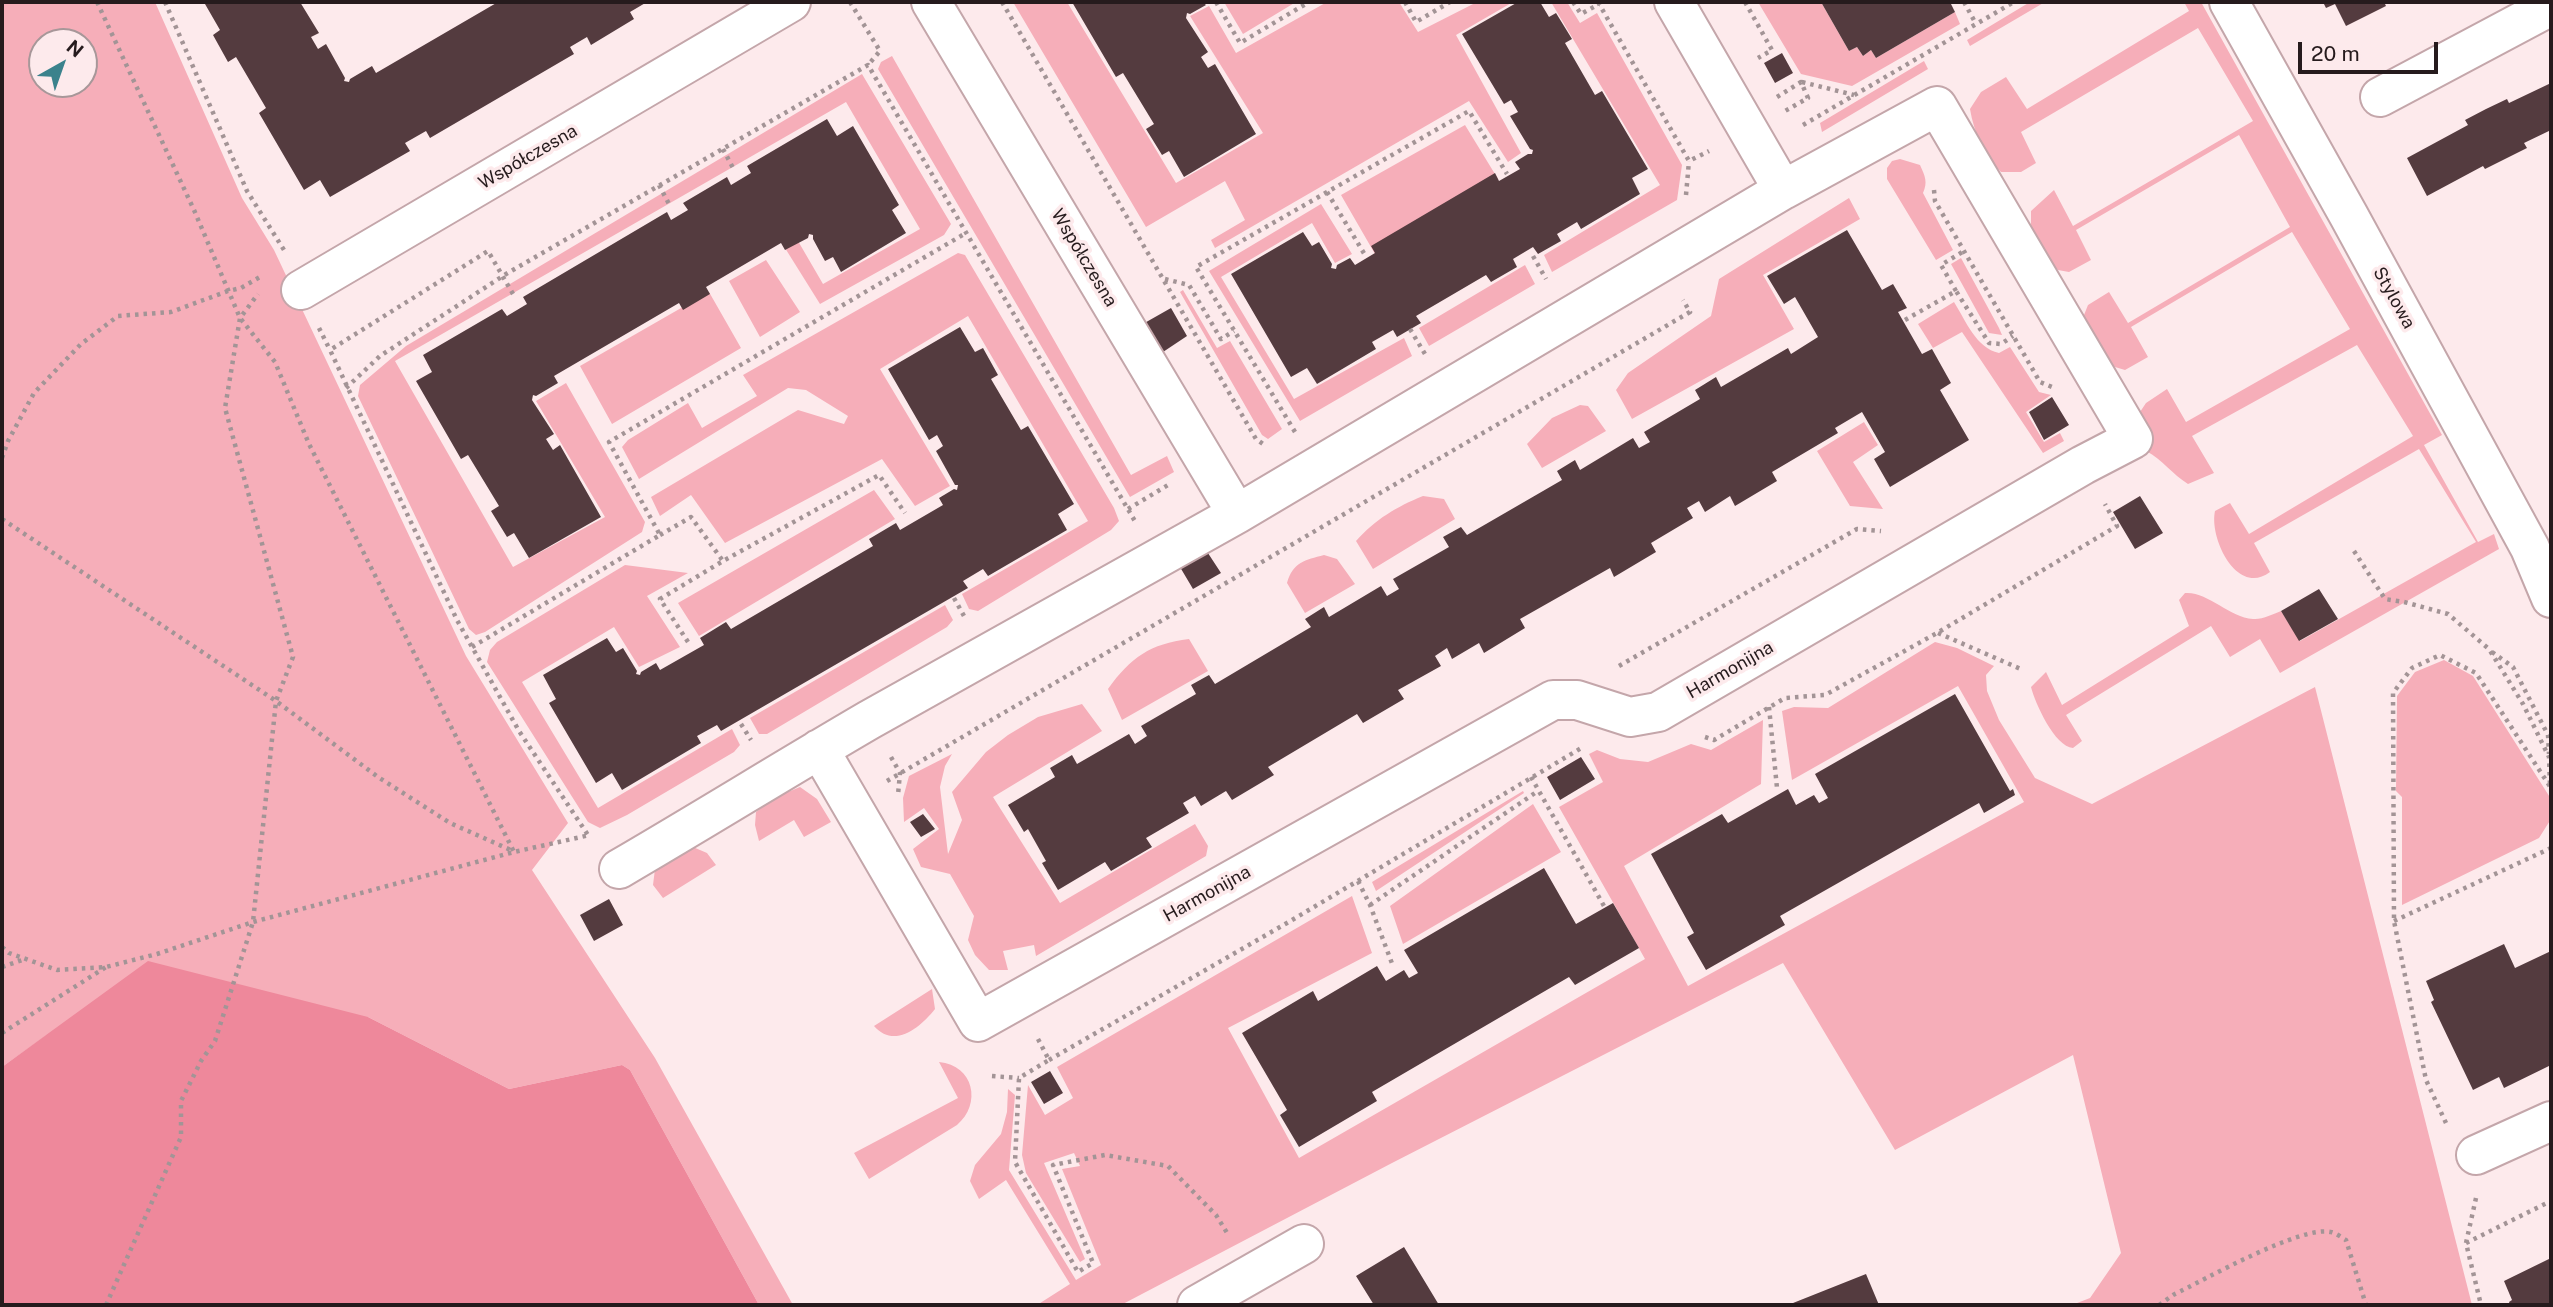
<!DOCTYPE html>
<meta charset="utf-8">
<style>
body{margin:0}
#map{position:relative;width:2553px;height:1307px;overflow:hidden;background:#fdeaec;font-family:"Public Sans",sans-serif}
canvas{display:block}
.frame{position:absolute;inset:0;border:4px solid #261b1d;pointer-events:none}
.north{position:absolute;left:28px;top:28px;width:70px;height:70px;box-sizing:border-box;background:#fdeaec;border:2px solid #a79799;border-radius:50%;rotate:40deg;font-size:19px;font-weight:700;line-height:28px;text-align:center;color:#261b1d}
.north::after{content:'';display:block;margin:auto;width:24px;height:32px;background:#3b828c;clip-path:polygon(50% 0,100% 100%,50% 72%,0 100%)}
.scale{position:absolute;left:2298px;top:42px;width:140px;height:32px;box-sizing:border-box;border:4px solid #261b1d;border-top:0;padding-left:9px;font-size:21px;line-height:24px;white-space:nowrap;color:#261b1d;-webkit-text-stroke:5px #fdeaec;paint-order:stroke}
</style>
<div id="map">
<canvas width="2553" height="1307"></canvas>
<div class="frame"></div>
<div class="north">N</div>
<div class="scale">20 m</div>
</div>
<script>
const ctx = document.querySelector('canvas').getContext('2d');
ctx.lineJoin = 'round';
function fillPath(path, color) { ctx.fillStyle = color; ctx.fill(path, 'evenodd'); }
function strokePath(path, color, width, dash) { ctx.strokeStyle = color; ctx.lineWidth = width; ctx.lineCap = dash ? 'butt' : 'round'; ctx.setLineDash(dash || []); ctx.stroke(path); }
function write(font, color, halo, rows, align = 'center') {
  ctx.font = font + ' "Public Sans",sans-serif'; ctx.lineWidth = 7; ctx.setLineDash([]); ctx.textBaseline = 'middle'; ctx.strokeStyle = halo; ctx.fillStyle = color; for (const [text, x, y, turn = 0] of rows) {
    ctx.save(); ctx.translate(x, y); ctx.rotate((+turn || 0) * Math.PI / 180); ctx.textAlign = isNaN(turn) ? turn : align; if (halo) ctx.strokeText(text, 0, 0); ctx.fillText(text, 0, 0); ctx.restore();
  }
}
const green = new Path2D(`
 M2,2H155L242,198L274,250L466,656L568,823L532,870L655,1058L793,1305H759L630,1070L622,1065L509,1089L368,1017L47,1035L2,1067ZM42,42H84V84H42Z
 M1013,2H1067L1176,183L1263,133L1190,16L1209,6L1236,53L1327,2H1399L1418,32L1477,2H1513L1456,35L1521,153L1508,162L1469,101L1215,248L1211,240L1245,220L1225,181L1146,227Z
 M1224,2H1296L1243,34Z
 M1551,2H1567L1580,23L1597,13L1682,165L1677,200L1552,272L1544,255L1660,185Z
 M1758,2H1821L1849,51L1857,47L1863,56L1871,50L1876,58L1955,12L1960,24L1852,86L1801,74Z
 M2030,2H2045L1970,46L1967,40Z
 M2184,2H2201L2442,435L2424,445L2478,542L2494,534L2499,549L2280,673L2260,639L2230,657L2211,626L2066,715L2082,741L2073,748C2055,747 2035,703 2031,687L2046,672L2062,705L2189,626L2179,600L2185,593C2207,591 2229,617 2253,619C2262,620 2273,614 2281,611L2300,641L2476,542L2419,449L2254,543L2270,572C2237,597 2209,538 2215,511L2230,503L2249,534L2413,436L2357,345L2192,436L2214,473L2188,484C2172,474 2163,460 2146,451L2136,418L2146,403L2167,389L2186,422L2350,329L2292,232L2131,327L2148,357L2125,370L2105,364L2082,320L2088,305L2109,292L2128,323L2290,227L2239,135L2076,230L2091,260L2069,272L2058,270L2046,259L2031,228V211L2054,190L2073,226L2253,121L2198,28L2021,132L2036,163L2021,172H2001C1984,155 1974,133 1970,109L1981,92L2006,77L2027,109L2189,11Z
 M892,56L1131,475L1167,456L1174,472L1130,497L878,69L881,62Z
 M1924,61L1928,69L1822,132L1820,123Z
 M862,74L951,224L944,235L820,304L785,248L798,241L823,284L920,229L846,102L395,361L513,567L605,517L536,401L566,383L645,522L642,532L485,632L476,635L469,629L358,396L360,385L406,346Z
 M1465,125L1498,179L1375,254L1341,195Z
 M1900,159L1920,165C1925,176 1928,182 1923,193L1953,250L1936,260L1887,179V168L1892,161Z
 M1849,198L1860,219L1763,275L1794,329L1632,419L1616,390L1628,373L1711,316L1719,279Z
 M1321,204L1352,254L1335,263L1312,223L1221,277L1294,399L1404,338L1412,356L1300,421L1209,271Z
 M958,253L965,255L1114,508L1119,521L1111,530L978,611L969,609L962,594L1088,521L968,316L880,369L950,486L915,506L882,459L725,543L691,495L660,516L651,497L798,410L844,424L848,416L806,390L788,388L639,479L622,447L628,440L688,403L702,428L757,396L743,375Z
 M1961,258L1999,328L2002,335L1989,333L1951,264Z
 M766,260L800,312L760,337L729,281Z
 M1525,265L1535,284L1429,346L1419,328Z
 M1183,290L1217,348L1230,341L1282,429L1268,439L1262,435L1180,292Z
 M709,292L741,348L612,424L580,366Z
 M1954,302C1966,321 1976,348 1999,353L2010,347L2039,392L2051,395L2026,412L2044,442L2060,433L2064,441L2043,453L1962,332L1933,348L1918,324Z
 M1580,405L1588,406L1606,431L1542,468L1527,444L1552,418Z
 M1864,422L1878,445L1853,462L1883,509L1850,506L1817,451Z
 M874,490L895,519L699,636L678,603Z
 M1423,496L1444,499L1455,519L1373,569L1356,541C1376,519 1396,507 1423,496Z
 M1324,555L1337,559L1355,584L1305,613L1287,583C1293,562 1305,560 1324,555Z
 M625,565L688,573L647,596L680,647L639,667L614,627L522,682L598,808L732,729L740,745L734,752L627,815L600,828L588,822L487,662L490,650L497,642Z
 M945,605L953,620L947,627L767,734H759L750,718Z
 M1189,639L1208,671L1122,720L1108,689C1131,657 1150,644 1189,639Z
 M1935,642L1957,648L1994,666L1986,675L1987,691L1999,720L2035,778L2092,804L2315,687L2472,1305H2072L2090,1298L2121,1253L2073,1055L1895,1150L1783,963L1392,1163L1121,1305H1037L1070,1284L1006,1180L979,1199L970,1181L975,1165L1001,1134L1007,1112L1008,1089L1015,1095L1009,1170L1076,1280L1101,1265L1062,1169L1080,1166L1074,1153L1044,1163L1085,1259L1080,1262L1026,1173L1022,1155L1028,1085L1045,1115L1073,1098L1057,1067L1352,896L1372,953L1228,1028L1299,1158L1645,959L1559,807L1603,782L1589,754L1597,750L1620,759L1648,762L1691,744L1711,750L1763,720L1761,784L1624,866L1688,986L2024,802L1958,686L1792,780L1782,711L1794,707L1828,708Z
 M2444,660L2473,676L2551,799V819L2539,838L2402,905V797L2396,791L2397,696L2415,672Z
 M1082,704L1102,731L993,797L1060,903L1195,824L1208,846L1206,856L1036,956L1034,945L1003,951L1008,970H989L975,955L968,940L974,916L950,874L921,867L913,849L939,829L924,808L904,822L903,798L909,776L952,754L945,766L940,787L948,854L962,820L952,792L986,752L1008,735L1038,717Z
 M800,787L817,799L831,822L804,837L794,820L759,841L755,825L756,812L776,797Z
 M1523,791L1524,793L1376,891L1372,882Z
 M1533,804L1561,852L1403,944L1390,906Z
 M693,847L707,853L716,865L663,898L653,885L655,869Z
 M932,989L935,1009C920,1028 894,1049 874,1026Z
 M939,1062C974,1065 982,1104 957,1125L869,1179L854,1153L958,1098Z`);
const forest = new Path2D(`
 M148,961L368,1017L509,1089L622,1065L630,1070L759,1305H2V1067Z`);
const building = new Path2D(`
 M210,2H300L319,33L311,37L318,49L326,44L345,78L344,81L349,82L350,79L372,66L376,73L498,2H647L630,12L634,19L591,45L587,37L570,47L574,54L430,138L426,131L405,143L410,151L330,197L320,180L304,190L259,113L266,108L236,57L228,62L213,35L220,30L205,4Z
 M1072,2H1203L1206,5L1190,14L1187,13L1186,18L1208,52L1201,57L1208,68L1215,64L1256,134L1184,177L1169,151L1162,155L1146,129L1154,124L1123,73L1116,77Z
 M1518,2H1540L1549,17L1556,13L1572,39L1565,43L1595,95L1602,91L1648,169L1632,178L1640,194L1581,229L1577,222L1557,234L1561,241L1538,254L1533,247L1513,259L1517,267L1491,282L1486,275L1416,316L1421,323L1397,337L1393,330L1372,342L1376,349L1317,384L1307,368L1291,377L1231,274L1303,232L1312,246L1319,242L1332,264L1331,268L1336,269L1337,265L1350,258L1355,265L1375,253L1371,246L1495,173L1499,181L1520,169L1515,162L1528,154H1532L1533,150L1530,149L1510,116L1518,112L1511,100L1504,104L1462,34Z
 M1821,2H1956L1951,4L1955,12L1876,58L1871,50L1863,56L1857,47L1849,51Z
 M2323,2H2384L2386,6L2346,26L2335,4L2326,8Z
 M1782,53L1793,73L1775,83L1764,63Z
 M2551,83V130L2524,143L2527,148L2485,169L2483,166L2427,196L2407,158L2468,125L2465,120L2486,109L2507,99L2509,103Z
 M827,119L837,136L853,126L899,205L892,210L906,233L841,272L833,257L825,261L813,239V235L809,234L808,238L785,250L781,243L706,287L710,294L683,310L679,303L554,376L558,383L536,396L533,395L532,400L554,434L546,439L553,450L560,445L601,517L529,558L514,533L507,537L491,511L499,506L468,455L461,459L416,381L432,372L423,355L502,309L507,316L527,304L523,297L667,212L671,220L688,210L683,203L727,177L731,185L751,173L747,166Z
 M1847,230L1882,290L1893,284L1907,308L1898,312L1922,354L1932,349L1951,383L1940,390L1969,440L1890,487L1874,459L1885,452L1862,412L1835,428L1838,433L1772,472L1777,481L1735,506L1730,496L1705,512L1699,501L1687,508L1693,518L1651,543L1656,552L1614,577L1610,568L1520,619L1525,628L1484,653L1479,643L1452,659L1447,648L1435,656L1441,666L1398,690L1404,699L1363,723L1357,714L1268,767L1274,775L1232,800L1226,791L1201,806L1195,796L1183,803L1189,813L1146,838L1152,847L1111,871L1105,862L1058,890L1042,863L1046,861L1028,829L1024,832L1008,805L1055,777L1050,768L1072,755L1077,764L1129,734L1135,744L1147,736L1141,726L1196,694L1191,685L1209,675L1215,684L1311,627L1305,619L1324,607L1329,617L1381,586L1387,596L1399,589L1393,579L1449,547L1443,537L1461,527L1467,535L1562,480L1557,471L1575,460L1580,470L1633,438L1639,448L1650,442L1644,432L1700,399L1695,390L1716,377L1721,387L1788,348L1791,354L1818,337L1795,297L1784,304L1767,276Z
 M1171,308L1187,336L1157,356L1141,325Z
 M960,327L975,352L983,348L998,375L991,379L1021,430L1028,426L1074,504L1058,514L1067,530L988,576L983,569L963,581L968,588L721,731L717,725L697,736L701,743L622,790L612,773L596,783L549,703L556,699L543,675L607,638L616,652L623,648L637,671L636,674L640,675L641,672L656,663L660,670L704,645L700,638L726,622L731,629L873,546L869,539L896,523L900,530L943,505L939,498L954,489L957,490L958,485H955L936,451L943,446L937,435L929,440L888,369Z
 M2052,397L2069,425L2044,440L2029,412Z
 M2140,496L2163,533L2135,549L2113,512Z
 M1204,547L1221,573L1193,589L1177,562Z
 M2319,589L2338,619L2299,641L2281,611Z
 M1955,694L2010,791L2013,789L2015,795L1984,813L1979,803L1780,916L1785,925L1706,970L1687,937L1694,933L1651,854L1722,814L1728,823L1788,789L1796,805L1814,795L1819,803L1828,798L1815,774Z
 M1581,757L1595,779L1560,800L1547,777Z
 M923,814L935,829L921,837L910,822Z
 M1544,868L1576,924L1613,903L1639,948L1575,985L1569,977L1372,1092L1377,1101L1299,1147L1280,1115L1287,1110L1242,1033L1313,991L1318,1001L1377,966L1386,981L1404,970L1409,978L1418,973L1404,950Z
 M609,899L623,925L594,941L580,915Z
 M2504,944L2515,968L2551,951V1065L2504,1088L2499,1077L2473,1090L2431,1002L2434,1000L2426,981Z
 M1050,1071L1063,1093L1044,1104L1031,1082Z
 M1404,1247L1439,1305H1374L1356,1276Z
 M2551,1258V1305H2510L2509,1302L2512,1300L2504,1281Z
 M1866,1274L1879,1305H1788Z`);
const path = new Path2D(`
 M97,2L194,210L240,318L275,362L309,444L514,852
 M165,2L247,191L284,250
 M850,2L880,51L868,65
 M1002,2L1256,439L1266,446
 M1216,2L1240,43L1309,2
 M1405,2L1416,22L1450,2
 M1573,2L1581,14L1599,4
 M1598,2L1689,161L1709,151
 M1745,2L1772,50L1758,58
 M1964,2L1976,24
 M1802,82L1854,95
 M1777,97L1801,82L1808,98L1785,111
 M1803,125L2014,2
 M723,149L733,168
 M659,185L669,204
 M1934,190L1935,201L2040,382L2052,387
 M1327,192L1365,255
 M1686,195L1689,161
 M1533,256L1546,279
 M1165,279L1189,285L1221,339L1234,331
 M1956,291L1941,265L1964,251
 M513,294L488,251L330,350L457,620L519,731L588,835
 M1905,320L1956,291L1989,343L2001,344L2013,336
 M319,328L330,350
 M1410,329L1425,354
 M346,388L380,356L506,274L868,65L1136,523
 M1295,432L1196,267L1469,111L1507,174
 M2,458L8,441L34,393L81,344L118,316L171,312L228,291L241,288L260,277
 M1128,509L1168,485
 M2,519L276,701L378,777L450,823L513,851
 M660,535L691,517L723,561
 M2354,551L2385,599L2404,602L2448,614L2489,649L2523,704L2549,757L2550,786
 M954,598L964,616
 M1938,633L2023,670
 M688,642L660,599L723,561L879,475L905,513
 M472,647L660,535L609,442L966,233
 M2492,652L2513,667L2548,735L2549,754
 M1619,666L1857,529L1881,531
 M1769,707L1777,788
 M741,724L751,740
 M1705,737L1714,740L1785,698L1825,695L1937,633L2117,526L2105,504
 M891,757L900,773L898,795
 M1531,777L1604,906
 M887,781L1690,312L1683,300
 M1358,881L1370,905L1393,966
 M1370,905L1538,791
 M2394,921L2551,848
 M2,947L9,953L57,970L106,967L157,954L253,922L514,852L590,835
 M2,967L25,959
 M2,1033L106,967
 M1038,1039L1049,1060L1019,1078L1015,1162L1078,1272L1093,1263L1053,1165L1105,1155L1168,1166L1216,1215L1229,1236
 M1049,1060L1287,923L1583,747
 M992,1076L1019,1078
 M2446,1123L2426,1080L2394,921L2393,693L2412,668L2440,655L2476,673L2551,788
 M2476,1198L2466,1243L2481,1305
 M2466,1243L2551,1201
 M106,1305L181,1137V1101L201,1061L215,1041L253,922L276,701L293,657L225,408L240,318L258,294
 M2159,1305L2173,1295C2204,1280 2301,1225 2331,1232C2336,1233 2342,1238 2346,1240L2366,1305`);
const minor = new Path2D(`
 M931,2L1237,514
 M1674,2L1783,190
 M2229,2L2349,216L2530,548L2551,598
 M2380,97L2551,6
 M301,290L791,2
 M619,869C703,820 785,769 869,720L1237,514L1783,190L1937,106L2133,439L2083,465L1658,712L1630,717L1577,700H1553L978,1022L819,749
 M2476,1155L2551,1121
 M1197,1305L1304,1244`);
const streetNames = [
 ["Współczesna",528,157,-30],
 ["Współczesna",1084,258,59],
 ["Stylowa",2394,298,61],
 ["Harmonijna",1730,670,-30],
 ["Harmonijna",1207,894,-29]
];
fillPath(green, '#f6aeb9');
fillPath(forest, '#ee889b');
fillPath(building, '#543b3f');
strokePath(minor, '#c4a6aa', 42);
strokePath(path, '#a39496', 4.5, [3.5, 5]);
strokePath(minor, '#fff', 38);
write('18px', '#261b1d', '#fdeaec', streetNames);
</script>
